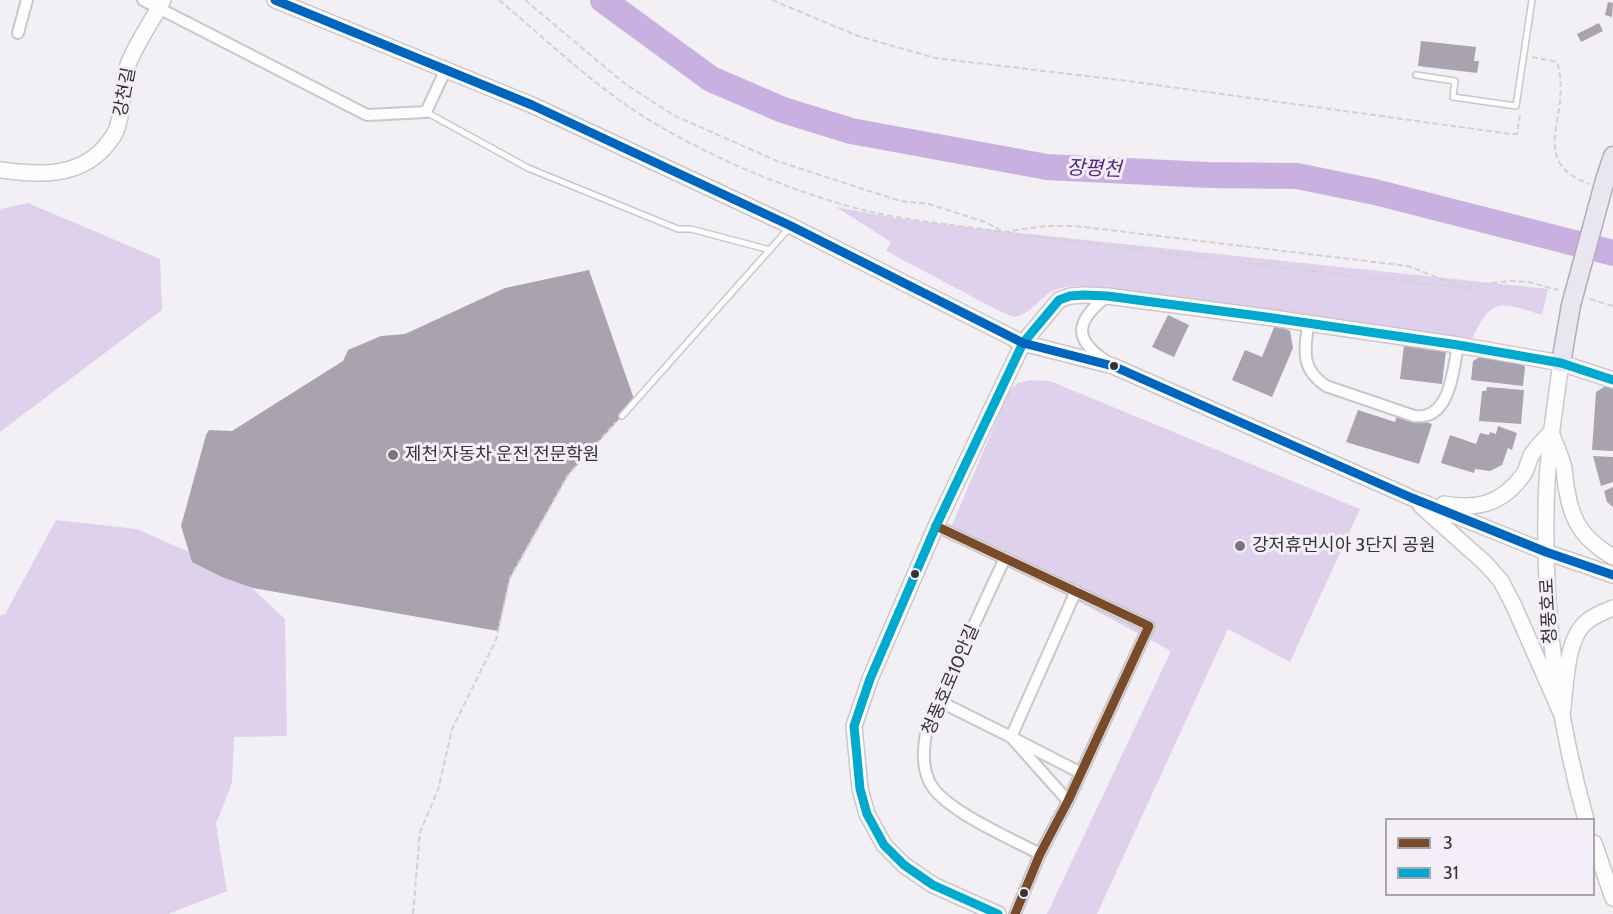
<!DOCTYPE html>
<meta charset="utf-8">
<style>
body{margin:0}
#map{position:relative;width:1613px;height:914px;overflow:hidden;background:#f3f0f5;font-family:Cabin,sans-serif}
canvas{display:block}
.legend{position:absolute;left:1385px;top:818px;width:210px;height:78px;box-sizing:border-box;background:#f3eef7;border:2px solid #a7a4aa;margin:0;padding:8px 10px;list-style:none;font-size:18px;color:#353437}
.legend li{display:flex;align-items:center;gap:12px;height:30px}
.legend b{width:30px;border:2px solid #a7a4aa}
</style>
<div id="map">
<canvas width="1613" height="914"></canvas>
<ul class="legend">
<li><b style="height:8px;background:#7a4b2a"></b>3</li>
<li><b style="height:8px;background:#00a9ce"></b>31</li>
</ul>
</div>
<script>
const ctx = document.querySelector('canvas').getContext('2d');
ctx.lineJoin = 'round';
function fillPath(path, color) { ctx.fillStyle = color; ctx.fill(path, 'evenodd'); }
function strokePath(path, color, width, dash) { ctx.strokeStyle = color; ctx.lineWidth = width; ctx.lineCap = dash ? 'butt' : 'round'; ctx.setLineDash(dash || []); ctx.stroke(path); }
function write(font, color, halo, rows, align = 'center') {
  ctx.font = font + ' Cabin,"Noto Sans KR",sans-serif'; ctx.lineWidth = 6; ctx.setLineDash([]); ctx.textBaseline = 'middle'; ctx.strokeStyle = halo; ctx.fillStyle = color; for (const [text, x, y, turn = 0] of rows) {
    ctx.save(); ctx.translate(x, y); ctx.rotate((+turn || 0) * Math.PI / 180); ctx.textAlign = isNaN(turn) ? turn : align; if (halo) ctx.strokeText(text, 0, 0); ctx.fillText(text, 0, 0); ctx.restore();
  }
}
const green = new Path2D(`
 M28,203L160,259L162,310L0,432V209Z
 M836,207L895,218L973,228L1548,289L1542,315C1500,302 1492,296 1472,339L1310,315L1076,286C1040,286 1040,312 1014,317L999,311L886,251L891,242Z
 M1030,380L1050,381L1360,509L1290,662L1228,629L1097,914H1047L1171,651L949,532L1009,391L1018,383Z
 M56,520L137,529L236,573L285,619L287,736L234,737L232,783L216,824L227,891L168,914H0V616L5,614Z`);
const river = new Path2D(`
 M603,0L711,79L783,110L851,131L1047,167L1208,175L1297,176L1375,192L1613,253`);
const building = new Path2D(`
 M1608,2L1613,3L1612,17L1605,15Z
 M1599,23L1603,31L1581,42L1577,34Z
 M1421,41L1476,47L1474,61H1479L1477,73L1418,66Z
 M589,270L635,402L568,475L510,578L498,631L253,588L222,577L192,562L181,526L206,435L209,430L232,431L343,361L348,350L381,336L405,334L505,288Z
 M1168,315L1189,325L1174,357L1152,347Z
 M1275,325L1290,331L1293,348L1272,397L1232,380L1245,350L1262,357Z
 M1404,345L1446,350L1442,384L1400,379Z
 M1485,354L1517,358L1525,367L1523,386L1471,380L1473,361Z
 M1607,385L1613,386V451L1592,450L1596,392Z
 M1487,387L1524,390L1521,424L1479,421L1482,391H1486Z
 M1358,410L1395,422L1398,412L1432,424L1419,464L1346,442Z
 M1498,426L1517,433L1512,450L1508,448L1502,465L1490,471L1475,469L1474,473L1441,463L1450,435L1476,444L1480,433L1489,435L1490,432L1496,434Z
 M1593,456L1613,457V482L1601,486Z
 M1613,487V507L1607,502L1604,491Z`);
const path = new Path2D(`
 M499,0C549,42 599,91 656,124C716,160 798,194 867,211C909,221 958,225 1002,232
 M525,0L624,83L673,115L777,161L900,201L929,204L985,222L1004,232L1044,226H1076L1408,266L1462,287L1510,281L1529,282L1558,290
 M772,0L858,36L935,58L1120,80L1511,134H1517L1520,115
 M1532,57L1557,62C1561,75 1561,87 1560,100C1558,127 1544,155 1571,175C1576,179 1583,181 1589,184
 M1007,233L1369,278L1457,287
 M1466,288L1478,290
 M1590,299L1613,306
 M413,914L420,832L438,790L452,729L496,640L510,578L568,475L616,422`);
const lane = new Path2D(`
 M1416,75L1455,81L1453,97L1516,106L1532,0
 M426,112L528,168L678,229H691L770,250
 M622,416L790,227`);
const street = new Path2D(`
 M143,0L367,115L426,112L445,71
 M18,33L27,0
 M1308,323C1305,352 1300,368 1326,386L1414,416C1450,421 1453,371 1458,345
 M1106,361C1071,338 1077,320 1107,296
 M936,526L1149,626L1068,801L1040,854L1015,914
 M1005,558L927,726C924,745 921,763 929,781C941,809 1012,839 1040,854
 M1076,591L1011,737L1079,772
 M939,701L1011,737L1068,801`);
const secondary = new Path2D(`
 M275,0L532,105L791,226L1023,343L1113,366L1412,498L1546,552L1613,575
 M0,170C36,175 77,178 104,148C110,141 116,134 118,125C124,105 121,84 128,65C136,43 152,22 163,0
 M1561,363C1554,413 1546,463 1546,513C1544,617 1558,720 1586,820
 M1444,504C1477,510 1502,504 1523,475C1528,469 1528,460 1532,454C1537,446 1545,439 1551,432C1555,444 1561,456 1564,468C1565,475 1565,483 1567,491C1572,524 1585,540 1613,557
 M1421,506L1485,563L1501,581L1514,606L1562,715C1566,689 1565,643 1584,624C1592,616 1603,612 1613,608
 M1594,843L1613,898
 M998,914L933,885L904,865L884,845L867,814L860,789L854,726L870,679L936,526L1023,343L1059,300L1070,296L1084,295L1107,296L1266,317L1458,345L1561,363L1613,380`);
const primary = new Path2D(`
 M1605,180L1613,156
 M1561,363L1571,305`);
const primaryBridge = new Path2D(`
 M1571,305L1605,180`);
const bus1 = new Path2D(`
 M936,526L1149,626L1068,801L1040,854L1015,914`);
const bus2 = new Path2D(`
 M998,914L933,885L904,865L884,845L867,814L860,789L854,726L870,679L936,526L1023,343L1059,300L1070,296L1084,295L1107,296L1266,317L1458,345L1561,363L1613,380`);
const bus3 = new Path2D(`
 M275,0L532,105L791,226L1023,343L1113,366L1412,498L1546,552L1613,575`);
const markers = [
 [1114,366,5,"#353437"],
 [393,455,6,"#78767a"],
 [1240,546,6,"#78767a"],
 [915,574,5,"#353437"],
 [1024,893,5,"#353437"]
];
const streetNames = [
 ["강천길",125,92,-79],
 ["청풍호로",1549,611,-93],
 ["청풍호로10안길",951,680,-67]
];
const poiNames = [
 ["제천 자동차 운전 전문학원",405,455],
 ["강저휴먼시아 3단지 공원",1252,546]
];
const waterNames = [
 ["장평천",1094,169,2]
];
fillPath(green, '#dfd1ec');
strokePath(river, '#c8b1e0', 26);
fillPath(building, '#a9a2af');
strokePath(lane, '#c9c7cb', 8);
strokePath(street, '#c9c7cb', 14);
strokePath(secondary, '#c9c7cb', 18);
strokePath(primary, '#b3aaba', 21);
strokePath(path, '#d3d1d3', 2, [6, 3]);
strokePath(lane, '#fdfdfe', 5);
strokePath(street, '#fdfdfe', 10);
strokePath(secondary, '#fdfdfe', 15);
strokePath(primary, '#eae6ef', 18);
strokePath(primaryBridge, '#b3aaba', 21, []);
strokePath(primaryBridge, '#eae6ef', 18);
strokePath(bus1, '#7a4b2a', 9);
strokePath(bus2, '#00a9ce', 9);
strokePath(bus3, '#0065bd', 9);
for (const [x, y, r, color] of markers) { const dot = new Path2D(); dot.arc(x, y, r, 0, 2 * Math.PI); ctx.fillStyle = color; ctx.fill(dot); strokePath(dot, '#f3eef7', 2); }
write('18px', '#353437', '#f3eef7', streetNames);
write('18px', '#353437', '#f3eef7', poiNames, 'left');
write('italic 20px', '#552a77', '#f3eef7', waterNames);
</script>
